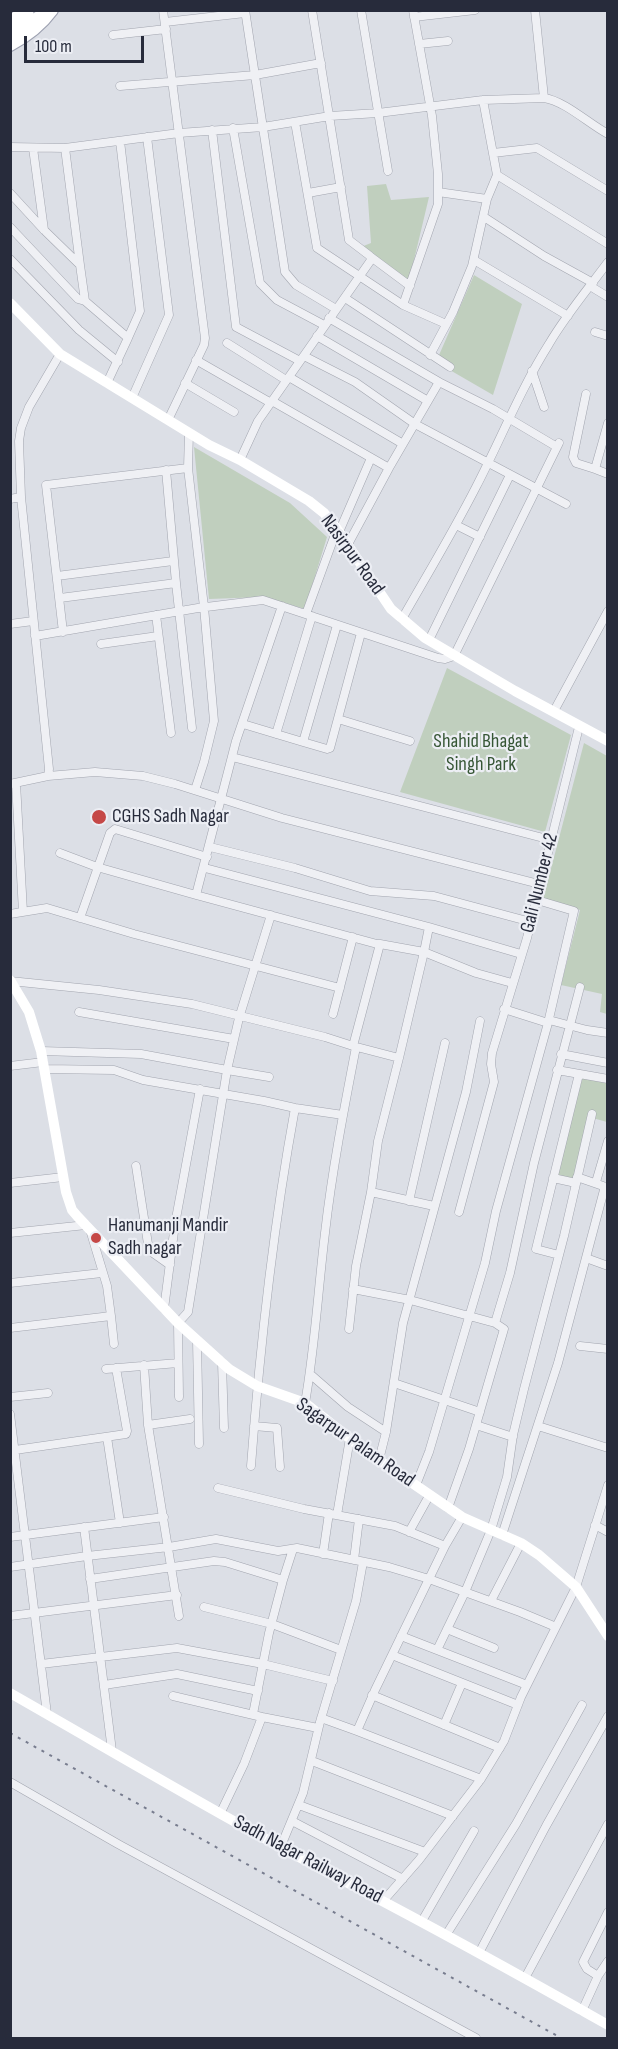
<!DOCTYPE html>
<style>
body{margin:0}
#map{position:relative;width:618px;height:2049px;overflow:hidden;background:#dcdfe6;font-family:"Sofia Sans Condensed",sans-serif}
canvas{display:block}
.frame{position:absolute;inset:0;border:12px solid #272b3b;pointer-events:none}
.scale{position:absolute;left:24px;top:36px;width:120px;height:27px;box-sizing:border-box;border:3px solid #272b3b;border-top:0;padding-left:8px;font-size:18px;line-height:21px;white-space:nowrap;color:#272b3b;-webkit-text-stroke:4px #eceef4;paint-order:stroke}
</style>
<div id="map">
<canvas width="618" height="2049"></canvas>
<div class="frame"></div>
<div class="scale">100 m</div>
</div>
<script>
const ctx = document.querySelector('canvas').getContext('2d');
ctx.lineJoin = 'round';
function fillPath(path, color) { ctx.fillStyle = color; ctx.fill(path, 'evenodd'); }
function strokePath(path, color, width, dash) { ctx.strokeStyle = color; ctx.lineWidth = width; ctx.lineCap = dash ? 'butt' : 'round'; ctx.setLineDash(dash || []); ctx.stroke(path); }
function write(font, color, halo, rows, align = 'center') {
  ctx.font = font + ' "Sofia Sans Condensed",sans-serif'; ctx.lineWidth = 4.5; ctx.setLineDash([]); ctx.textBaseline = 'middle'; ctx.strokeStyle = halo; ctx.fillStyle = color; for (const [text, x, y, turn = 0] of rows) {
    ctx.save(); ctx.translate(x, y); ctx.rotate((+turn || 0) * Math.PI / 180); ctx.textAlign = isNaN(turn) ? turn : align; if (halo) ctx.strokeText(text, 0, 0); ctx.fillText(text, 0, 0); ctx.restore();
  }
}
const green = new Path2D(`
 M386,184L391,200L429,197L409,281L361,247L371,243L367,186Z
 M474,275L522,304L493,395L436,362Z
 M194,447L290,503L327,537L305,609L263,597L209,599Z
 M447,668L571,735L545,832L400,792Z
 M584,743L607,756V1014L600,1012L602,994L561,985L580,910L543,899Z
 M583,1076L607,1081V1122L589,1117L575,1181L554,1177Z`);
const street = new Path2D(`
 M163,10L205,338L204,345L168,420
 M245,10L285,272L296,285L336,309
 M361,10L388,171
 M535,10L544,98
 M414,17L475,10
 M165,22L245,13
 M113,35L166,29
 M419,44L448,41
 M120,86L255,75L321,63
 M295,122L317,248L403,305L446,324
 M233,128L260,283L277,300L324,325
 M212,130L236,327L300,361
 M120,141L140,311L128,338
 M10,147L65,148L179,133L263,127L330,116L378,113L483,100L544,98C565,101 589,124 608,134
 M33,148L44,230
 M65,148L80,265
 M493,153L537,148L608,191
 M497,175L608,244
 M438,192L487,199
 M10,193L44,230L80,265L85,301L128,338L107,383
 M308,193L341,187
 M484,217L544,256L593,283
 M10,227L78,299L85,301
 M371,257L410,286
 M10,259L79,330L118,362
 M474,260L568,316
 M590,286L608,297
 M345,298L450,367
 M403,305L438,204V174L432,116L413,10
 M329,318L439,382
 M595,332L608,336
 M317,336L428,401
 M227,343L286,380
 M430,355L453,312L472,266L487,199L497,175L483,100
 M304,356L355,382L415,424L566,504
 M196,360L271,403
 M532,371L544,407
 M289,377L403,444
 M185,383L234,412
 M586,394L573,457L576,463L595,469
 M132,398L169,315L147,137
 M272,401L389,468L347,546
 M608,423L595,469L608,474
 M189,433L188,468L204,607L214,721L204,762L195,790
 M240,460L258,421L371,260L370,256L349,240L312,10
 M389,468L439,382L493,409L557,447
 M166,470L176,583
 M10,499L21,497
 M456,525L480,537
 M339,532L371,458
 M57,576L173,561
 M60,598L176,583L192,728
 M282,606L236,741L196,895L377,944H380L424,952L399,1058L353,1046L380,944
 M306,614L337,529
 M156,615L171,733
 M402,619C427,575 453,532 476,487C501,439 520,390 549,344C566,315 588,289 608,262
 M10,624L33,621
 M63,632L46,485L188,468
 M35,636L198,608L263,600L438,658L445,659L454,656L559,443
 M429,640L510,475
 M101,644L158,636
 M554,711L608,611
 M338,719L410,741
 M243,724L303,742L337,625
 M276,734L312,616
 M303,742L327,749L330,748L361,633
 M232,757L551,840
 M48,776L49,769L21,497L19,441L21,428L29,407L60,354
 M16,783L23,912
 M10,784L48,776L95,772L143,776L175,784L282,818L539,884
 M210,847L295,868L370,891L434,896L531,922
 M60,853L97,867L196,895
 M205,868L429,927L424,952L476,973L512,983
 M10,914L47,908L134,934L340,988
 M80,918L110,833L115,829L207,857
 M429,927L521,954
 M10,981L99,990L192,1004L325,1037L353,1046
 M504,1009L548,1023
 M79,1012L234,1039
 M333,1014L353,937
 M549,1020L587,1030L608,1033
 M41,1051L141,1054L227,1070L188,1312L178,1323L179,1397
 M561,1054L608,1063
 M10,1066L43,1062
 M45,1069L114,1070L143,1080L264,1101L295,1108L343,1115
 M557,1070L608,1079
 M269,1077L227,1070L239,1018L271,915
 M136,1166L148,1244L153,1253L170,1265
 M553,1178L576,1183
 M596,1182L608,1141
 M10,1183L63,1177
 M371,1192L378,1141L399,1058
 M409,1201L445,1043
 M459,1212L494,1082L491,1064L492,1053L527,938L579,727
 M10,1233L86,1225
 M559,1255L536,1249L579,1074
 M586,1258L608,1266
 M10,1283L102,1273
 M353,1289L410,1300L495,1323L504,1329L469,1449L448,1508
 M164,1309L175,1224L200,1089
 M111,1316L114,1344
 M495,1323L510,1273L534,1163L580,987
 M10,1328L111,1316L107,1286L91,1233
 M349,1329L356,1266L371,1192L434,1206
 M197,1340L199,1444
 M580,1346L608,1349
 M222,1362L224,1428
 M144,1365L148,1425L179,1616
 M106,1369L178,1363
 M310,1374L348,1407L386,1432
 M394,1383L480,1412
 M10,1397L48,1393
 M305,1403C315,1347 318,1290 325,1233C332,1171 344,1109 356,1047
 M10,1414L47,1714
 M148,1425L190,1419
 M476,1425L513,1437
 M254,1426L277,1428L280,1467
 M538,1426L608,1448
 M107,1437L120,1523
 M15,1450L126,1434L127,1431L116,1368
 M379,1460L386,1432L403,1323L466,1092L480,1021
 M251,1466C260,1345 273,1228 295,1108
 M416,1485L429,1452L485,1263L496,1211L548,1023L574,911L537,900
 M218,1488L304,1509L395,1526L445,1546L462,1517
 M337,1515L350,1438
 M595,1525L608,1532
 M84,1527L112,1751
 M409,1532L429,1496
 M502,1535L558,1363L604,1190L603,1186L577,1177
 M10,1537L164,1517
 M445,1546L375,1690L357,1731L481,1779
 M323,1554L329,1513
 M354,1560L359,1519
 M10,1567L87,1556L169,1547L216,1539L278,1551L297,1548L389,1567L429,1579L520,1612L556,1627
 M90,1579L214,1561L225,1562L283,1580L269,1633L253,1714
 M283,1580L293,1549
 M491,1601L521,1543
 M204,1607L272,1624L341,1650
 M10,1616L177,1595
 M447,1629L494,1648
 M401,1636L527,1685
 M437,1650L465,1592L491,1530L507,1477L513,1435L524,1389L564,1236L592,1114
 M392,1655L518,1705
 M41,1664L177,1648L263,1664L333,1681
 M104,1685L177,1674L258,1691
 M372,1695L500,1748
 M173,1696L262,1717L244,1764L221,1812
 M262,1717L318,1728
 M321,1718L357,1731
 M444,1725L462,1683
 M312,1761L453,1816
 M10,1782L118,1844L476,2038
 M299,1805L425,1852
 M292,1821L403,1879
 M281,1846L303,1793L320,1722L356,1601L363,1562
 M384,1900L419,1860L481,1779L504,1741L521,1697L576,1587L608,1485
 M422,1921L474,1831
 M446,1935L516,1824L582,1705
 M479,1953L546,1826L608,1716
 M598,1976L587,1969L583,1962L608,1912
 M525,1978L608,1824
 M582,2011L598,1976L608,1961`);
const secondary = new Path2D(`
 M10,303L60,354L209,445L240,460L309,501L324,513L337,529L391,609L425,638L515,691L608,741
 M10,980L29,1012L41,1051L66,1192L72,1210L78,1217L178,1323L229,1369L257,1386L305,1403L367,1452L462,1517L521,1543L539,1555L576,1587L608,1636
 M10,1693C124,1758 236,1825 352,1885C438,1930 523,1977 608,2025`);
const primary = new Path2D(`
 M10,21L28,10
 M10,33L39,17
 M10,45C27,36 41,25 52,10`);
const rail = new Path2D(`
 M10,1733L561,2038`);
const markers = [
 [99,817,8,"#c54847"],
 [96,1238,6,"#c54847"]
];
const streetNames = [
 ["Nasirpur Road",352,555,54],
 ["Gali Number 42",540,883,-76],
 ["Sagarpur Palam Road",355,1443,35],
 ["Sadh Nagar Railway Road",308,1860,28]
];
const parkNames = [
 ["Shahid Bhagat",481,742],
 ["Singh Park",481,765]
];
const poiNames = [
 ["CGHS Sadh Nagar",112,817],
 ["Hanumanji Mandir",108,1226],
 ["Sadh nagar",108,1249]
];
fillPath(green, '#c0cfbe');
strokePath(street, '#a2a5af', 9);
strokePath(primary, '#9da1b1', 14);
strokePath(street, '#eff0f4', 8);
strokePath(secondary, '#fff', 10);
strokePath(primary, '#fff', 12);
strokePath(rail, '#777c8e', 2, [3, 6]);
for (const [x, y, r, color] of markers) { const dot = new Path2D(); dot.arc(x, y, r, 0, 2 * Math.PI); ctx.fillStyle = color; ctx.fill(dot); strokePath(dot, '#eceef4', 2); }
write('20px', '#272b3b', '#eceef4', streetNames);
write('20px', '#365635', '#eceef4', parkNames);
write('20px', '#272b3b', '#eceef4', poiNames, 'left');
</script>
